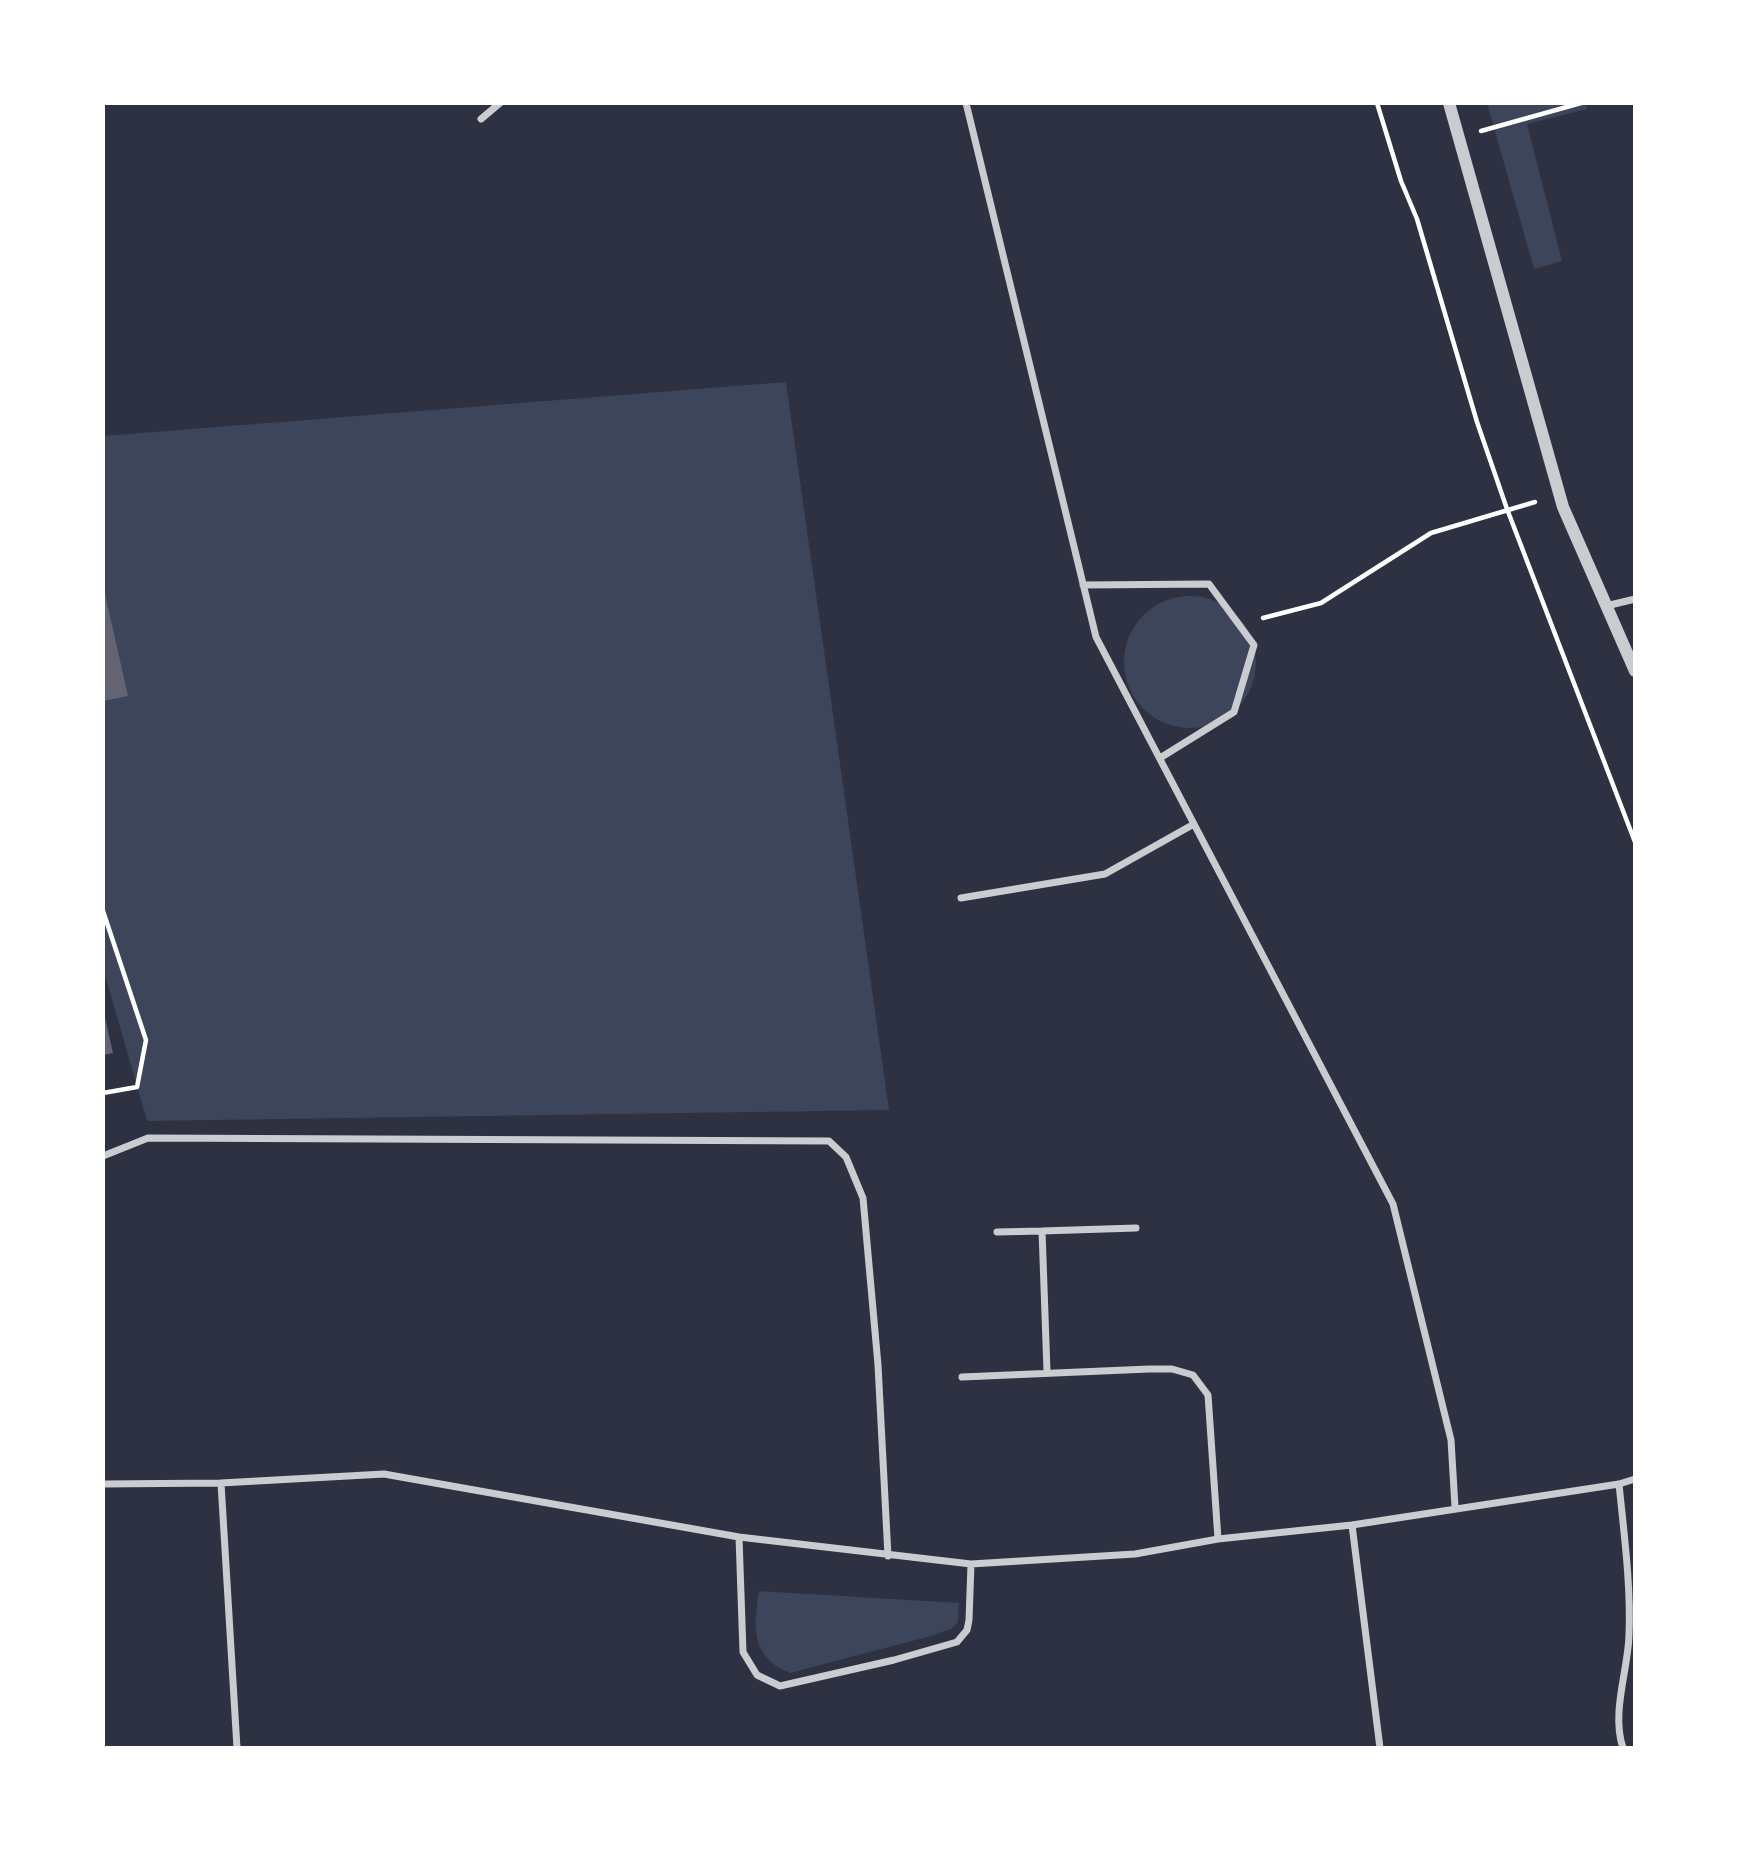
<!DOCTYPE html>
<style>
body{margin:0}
#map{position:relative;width:1738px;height:1851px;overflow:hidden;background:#2d3142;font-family:"Golos Text",sans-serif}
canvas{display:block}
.frame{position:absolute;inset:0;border:105px solid #fff;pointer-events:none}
</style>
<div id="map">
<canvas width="1738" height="1851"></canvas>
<div class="frame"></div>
</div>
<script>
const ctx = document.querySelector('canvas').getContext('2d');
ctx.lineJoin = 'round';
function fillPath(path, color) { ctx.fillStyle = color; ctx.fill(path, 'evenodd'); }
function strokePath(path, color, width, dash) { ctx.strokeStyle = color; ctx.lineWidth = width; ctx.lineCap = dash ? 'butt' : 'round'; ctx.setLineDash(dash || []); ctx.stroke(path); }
const green = new Path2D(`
 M1487,103H1586L1587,109L1527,124L1562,261L1534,269Z
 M786,382L889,1110L147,1121L103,968V436Z
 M1124 662a66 66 0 1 1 132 0a66 66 0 1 1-132 0Z
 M759,1591L959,1603L958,1622L951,1629L931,1636L790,1673C751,1658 753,1628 759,1591Z`);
const building = new Path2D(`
 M103,585L128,696L103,701Z
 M104,1013L113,1053L103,1055V1014Z`);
const path = new Path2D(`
 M1377,103L1401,181L1417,219L1477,422L1507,509L1635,842
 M1481,131L1581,103
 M1263,618L1321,603L1431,533L1535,502
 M103,911L146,1040L137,1087L103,1093`);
const minor = new Path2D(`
 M966,103L1096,637L1393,1204L1451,1440L1455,1507
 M481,119L500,103
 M1083,585L1209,584L1254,645L1234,712L1160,758
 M1606,606L1635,599
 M961,898L1105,874L1194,824
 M103,1156L148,1138L829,1141L846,1157L863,1198L878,1365L888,1556
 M997,1232L1042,1231
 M1047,1371L1042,1231L1136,1228
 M962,1377L1149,1369H1172L1193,1375L1208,1395L1218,1539
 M221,1483L237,1748
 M103,1484L221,1483L384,1474L739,1537L971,1564L1135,1554L1218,1539L1352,1525L1619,1484L1635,1479
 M1619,1484C1624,1534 1631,1585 1629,1635C1628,1671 1611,1713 1623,1748
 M1352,1525L1380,1748
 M739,1537L743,1652L757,1675L780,1686L894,1660L957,1642L967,1630L969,1620L971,1564`);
const tertiary = new Path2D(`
 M1449,103L1563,507L1635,671`);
fillPath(green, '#3c4559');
fillPath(building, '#626471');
strokePath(path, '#fff', 4.5);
strokePath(minor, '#caccd0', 7);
strokePath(tertiary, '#caccd0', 12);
</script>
